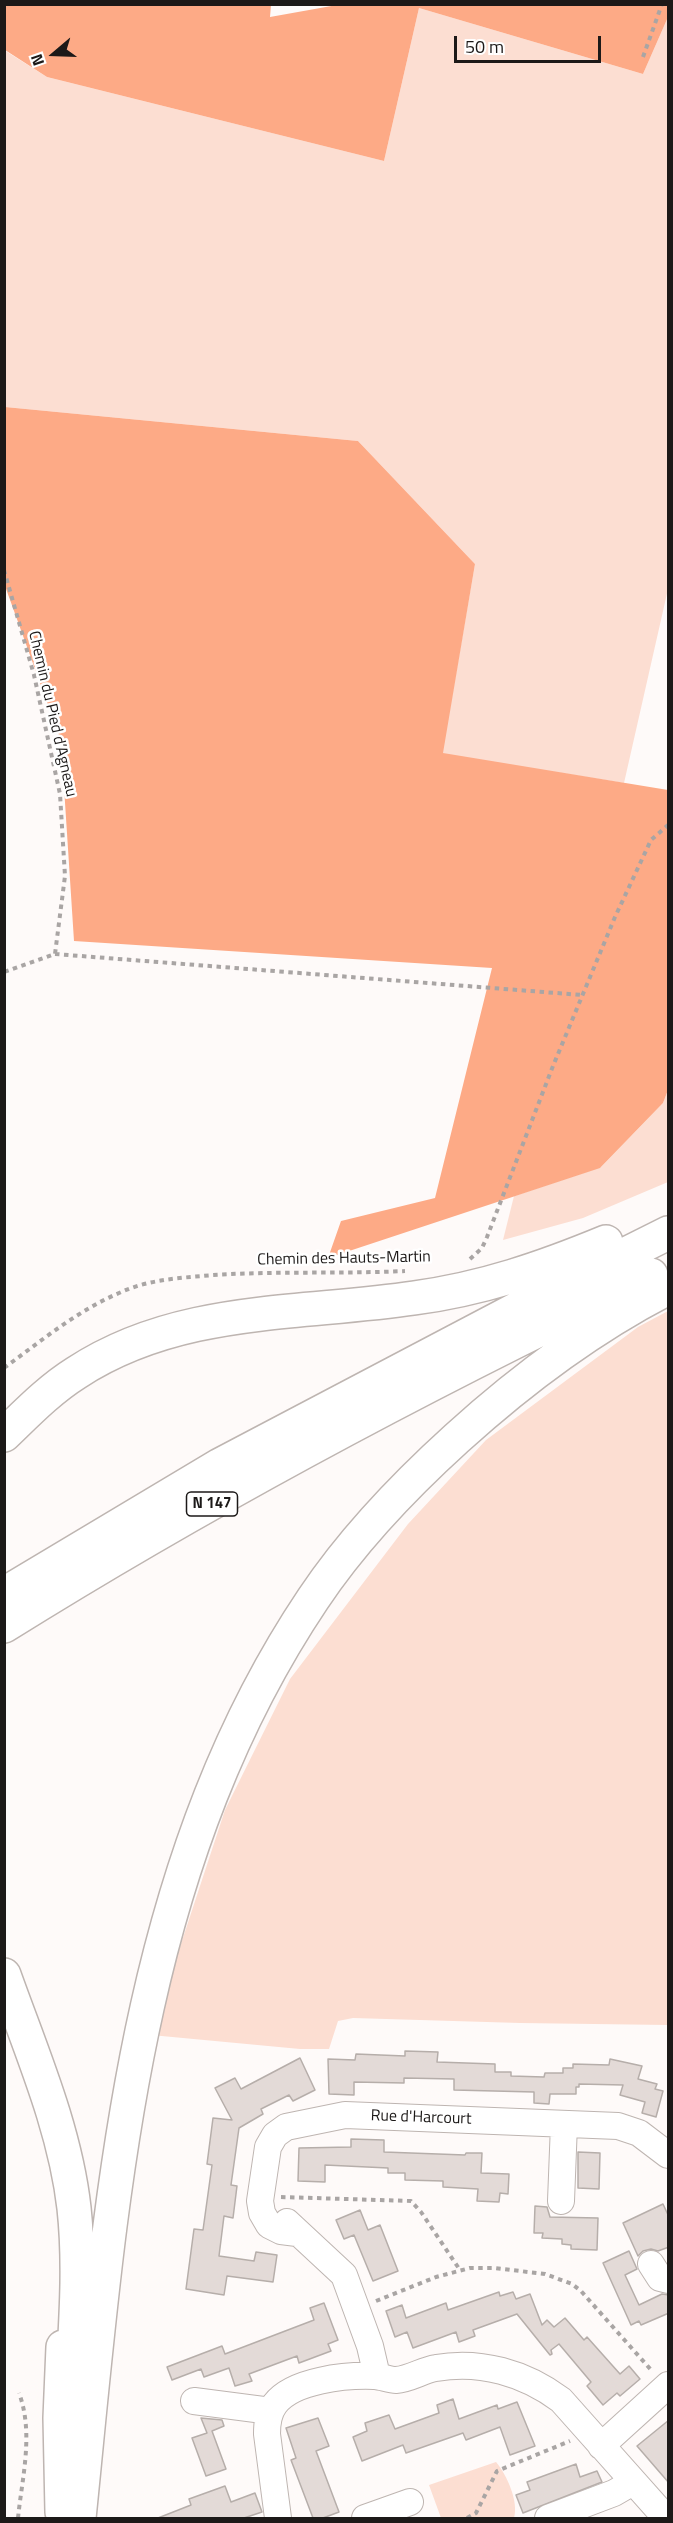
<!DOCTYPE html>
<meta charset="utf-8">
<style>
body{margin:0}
#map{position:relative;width:673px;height:2523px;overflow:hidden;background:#fefaf9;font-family:"Titillium Web",sans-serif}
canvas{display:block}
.frame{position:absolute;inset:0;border:6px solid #1c1918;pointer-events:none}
.north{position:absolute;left:24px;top:24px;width:60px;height:60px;-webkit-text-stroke:4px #fff;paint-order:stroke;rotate:251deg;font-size:16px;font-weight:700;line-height:24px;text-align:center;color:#1c1918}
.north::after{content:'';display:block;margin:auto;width:21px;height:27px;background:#1c1918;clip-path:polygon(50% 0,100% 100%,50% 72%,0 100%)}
.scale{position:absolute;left:454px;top:36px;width:147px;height:27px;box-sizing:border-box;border:3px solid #1c1918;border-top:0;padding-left:8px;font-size:18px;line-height:21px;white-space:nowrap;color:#1c1918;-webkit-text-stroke:4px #fff;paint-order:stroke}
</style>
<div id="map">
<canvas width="673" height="2523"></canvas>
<div class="frame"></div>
<div class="north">N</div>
<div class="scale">50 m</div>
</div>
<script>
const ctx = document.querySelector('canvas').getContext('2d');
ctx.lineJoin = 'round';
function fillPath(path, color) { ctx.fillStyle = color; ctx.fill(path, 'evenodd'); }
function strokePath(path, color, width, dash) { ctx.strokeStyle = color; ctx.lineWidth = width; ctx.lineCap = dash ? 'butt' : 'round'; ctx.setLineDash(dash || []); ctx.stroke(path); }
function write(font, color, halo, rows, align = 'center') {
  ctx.font = font + ' "Titillium Web",sans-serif'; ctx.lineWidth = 5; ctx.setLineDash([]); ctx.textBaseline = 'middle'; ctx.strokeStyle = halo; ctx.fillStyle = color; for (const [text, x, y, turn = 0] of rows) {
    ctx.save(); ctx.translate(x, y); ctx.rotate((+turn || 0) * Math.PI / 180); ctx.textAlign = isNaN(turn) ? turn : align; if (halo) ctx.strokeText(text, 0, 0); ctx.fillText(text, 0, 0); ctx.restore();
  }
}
const green = new Path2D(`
 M419,8L643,74L668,17V589L624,783L442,754L475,564L358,441L5,407L4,50L47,77L384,161Z
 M668,1090V1182L583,1218L503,1240L514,1196L601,1167L663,1103Z
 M668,1311V2025L520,2023L353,2018L338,2021L329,2049H300L151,2035L225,1810L290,1679L408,1524L486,1440L638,1327Z
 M496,2462C507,2475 519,2502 514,2518H441L429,2485Z`);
const forest = new Path2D(`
 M337,5L668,4V17L643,74L419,8L384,161L47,77L5,50V5H271L270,17Z
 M5,407L358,441L475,564L443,753L668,790V1090L663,1103L600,1168L328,1258L341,1221L435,1198L492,968L74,941L61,741L5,586Z`);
const building = new Path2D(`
 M405,2051L438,2052L437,2062L495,2064V2072H511V2076L544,2077L545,2073H563V2068H573V2064L609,2065L610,2059L642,2066L638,2079L657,2084L655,2089L663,2091L656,2117L642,2113L645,2102L620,2095L623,2085L579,2084V2087H576V2094H550L549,2104L534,2103V2092L454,2090V2079L404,2078V2083L354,2082V2095L329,2094L328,2059L355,2060L356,2054L405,2056Z
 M300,2058L315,2090L293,2101L289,2095L261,2109L263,2114L239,2128L231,2185L237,2186L233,2218L224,2216L219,2256L254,2261L256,2252L277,2255L273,2282L227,2276L224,2295L186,2289L194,2229L203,2230L212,2165L207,2164L213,2118L232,2120L215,2088L235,2078L241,2089Z
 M351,2139L384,2140V2152L465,2155L466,2153H482L481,2173L509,2174L508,2194L500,2193L499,2202L477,2201L478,2189L443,2187V2181L405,2180V2173H388V2168L325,2165V2182L298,2181L299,2148L351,2147Z
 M578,2152L600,2153L599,2189L578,2188Z
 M663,2204L669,2217V2247L658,2251L651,2249L643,2251L638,2256L623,2223Z
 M535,2206L547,2207L550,2217L598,2218L597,2250L571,2249V2245L562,2244V2239L542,2238L543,2233H534Z
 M360,2210L368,2230L380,2225L398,2271L373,2281L354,2235L344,2239L336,2220Z
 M629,2251L637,2269L625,2275L639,2305L662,2294L669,2295V2313L641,2325L639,2321L631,2325L603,2263Z
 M499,2292L500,2296L513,2292L516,2299L530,2294L542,2325L547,2320L554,2327L565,2318L584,2340L587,2337L620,2374L629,2366L640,2379L620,2396L617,2393L603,2405L587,2386L591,2382L559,2344L551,2350L552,2354L550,2355L517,2314L473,2330L475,2336L459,2342L456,2332L413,2348L407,2332L395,2337L386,2311L402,2305L406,2318L446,2303L448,2310Z
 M324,2303L338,2340L328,2344L331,2351L299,2363L297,2356L249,2374L252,2381L235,2386L229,2368L204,2377L201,2369L172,2380L167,2367L222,2346L225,2354L314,2320L310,2308Z
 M453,2399L459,2419L497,2405L498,2409L517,2402L535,2446L510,2455L500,2427L466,2440L463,2433L406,2453L403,2445L362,2461L353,2437L367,2431L365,2423L389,2415L395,2429L439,2413L437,2405Z
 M201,2418L222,2420L224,2426L212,2431L226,2469L206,2476L192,2438L207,2433Z
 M318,2418L329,2446L316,2451L339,2512L323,2518H313L291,2460L296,2458L286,2428Z
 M669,2420V2483L637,2446Z
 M576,2464L580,2477L597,2471L602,2482L523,2513L516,2495L530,2490L527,2482Z
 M225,2486L231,2502L255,2493L262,2512L244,2518H158L191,2505L189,2499Z`);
const path = new Path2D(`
 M643,57L662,4
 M4,570L34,675L60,794L65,876L55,954L4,972
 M55,954L582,995
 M470,1259L482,1248L487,1237L553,1066L615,917L651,840L668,825
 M4,1368C41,1341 77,1311 119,1293C149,1279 181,1278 213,1275C277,1271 341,1274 405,1271
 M281,2197L411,2201L421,2212L460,2270
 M376,2301L436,2277L470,2268H495L545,2274L572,2284L581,2291L652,2371
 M18,2518C22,2478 34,2433 19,2393
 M467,2518L476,2513L497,2471L570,2441`);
const minor = new Path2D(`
 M561,2201L564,2124
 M287,2222L344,2275L370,2346L377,2376
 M297,2233L281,2231L269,2225L262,2213L260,2201L268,2147L275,2135L286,2127L345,2115L618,2126L639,2133L668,2155
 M651,2264L660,2278L668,2280
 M194,2401L271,2411
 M601,2446L668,2385
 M278,2518L267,2434C267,2423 268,2413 275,2404C293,2380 346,2375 374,2376C381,2376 389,2380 396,2380C410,2379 423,2370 436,2368C480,2360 525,2373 561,2400L666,2518
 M365,2518L410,2502
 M548,2518L614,2493L633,2482`);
const highway = new Path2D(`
 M4,1435C27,1413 49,1390 76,1373C178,1306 299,1315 414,1298C482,1289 543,1268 606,1242
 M4,1594L220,1465L530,1302L668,1233
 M4,1626C212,1496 430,1381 651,1275
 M4,1975C31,2051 65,2128 74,2208C80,2263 76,2318 73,2373
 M62,2512L60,2418L63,2347
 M79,2518C111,2203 131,1870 313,1599C353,1539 404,1486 457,1438C521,1380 592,1327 668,1288`);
const shields = [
 [212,1504,51]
];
const shieldNames = [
 ["N 147",212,1504]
];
const streetNames = [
 ["Chemin du Pied d’Agneau",52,714,77],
 ["Chemin des Hauts-Martin",344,1259,-1],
 ["Rue d'Harcourt",421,2118,2]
];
fillPath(green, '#fcded2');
fillPath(forest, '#fdaa86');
fillPath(building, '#e3dad7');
strokePath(building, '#b6aeaa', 1.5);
strokePath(minor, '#beb5b1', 28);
strokePath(highway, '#beb5b1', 36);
strokePath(path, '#a9a5a4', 4, [4.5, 4.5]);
strokePath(minor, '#fff', 26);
strokePath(highway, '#fff', 33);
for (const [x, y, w] of shields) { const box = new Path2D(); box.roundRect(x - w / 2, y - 12, w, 24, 4.5); ctx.fillStyle = '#fff'; ctx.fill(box); strokePath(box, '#1c1918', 1.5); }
write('bold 15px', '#1c1918', null, shieldNames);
write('16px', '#1c1918', '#fff', streetNames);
</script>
